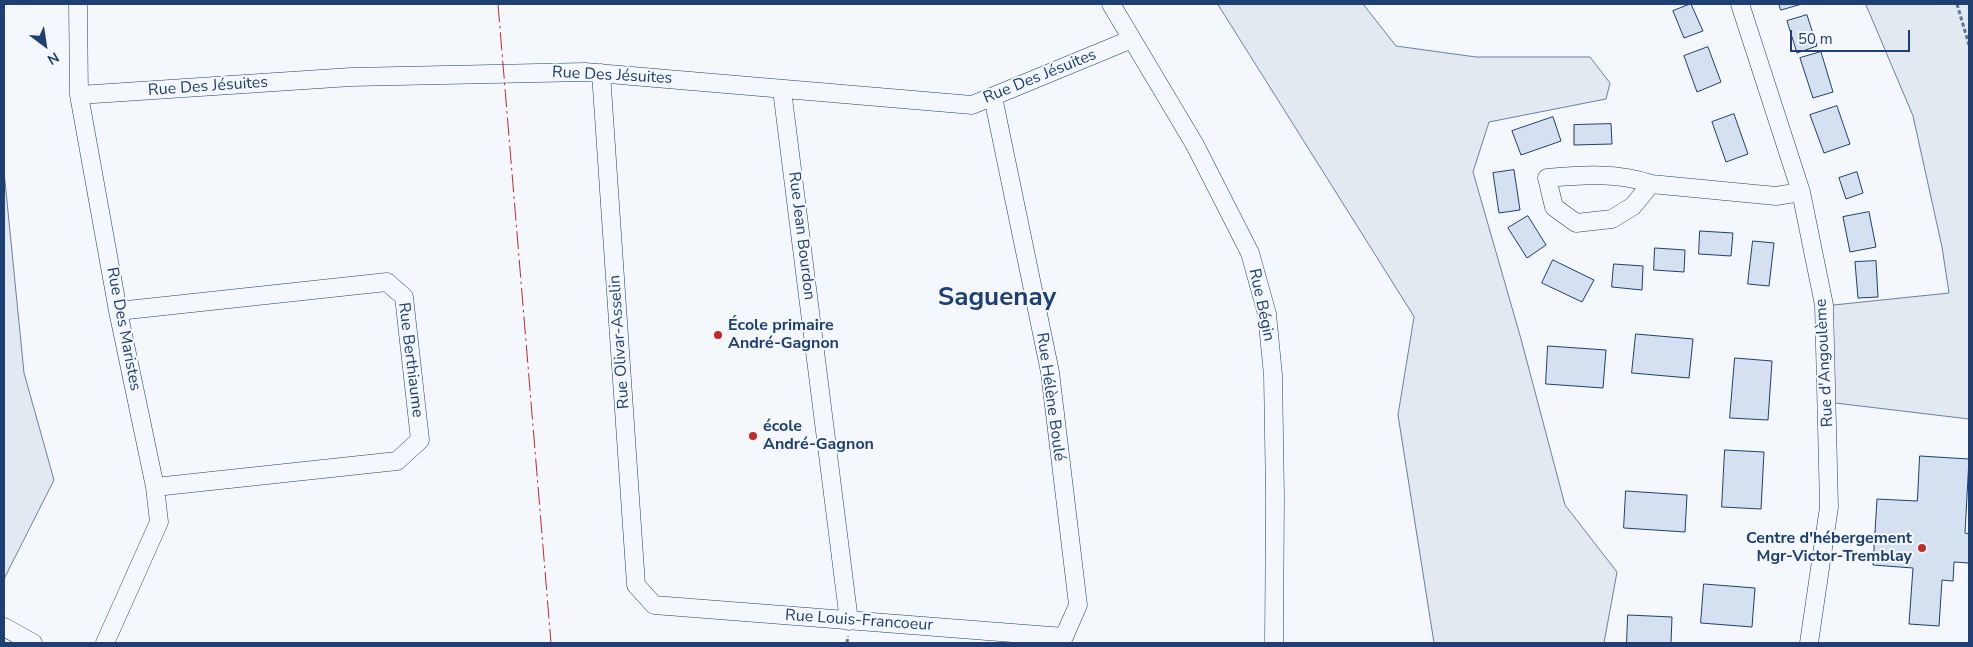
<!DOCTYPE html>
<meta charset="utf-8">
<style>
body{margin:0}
#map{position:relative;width:1973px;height:647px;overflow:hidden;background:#f4f7fb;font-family:"Nunito Sans",sans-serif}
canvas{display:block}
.frame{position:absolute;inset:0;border:5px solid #1d3f73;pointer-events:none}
.north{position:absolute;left:20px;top:20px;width:50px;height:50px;-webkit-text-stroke:4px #f4f7fb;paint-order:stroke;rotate:149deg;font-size:14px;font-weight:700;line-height:20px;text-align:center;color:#1d3f73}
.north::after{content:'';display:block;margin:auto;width:18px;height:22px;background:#1d3f73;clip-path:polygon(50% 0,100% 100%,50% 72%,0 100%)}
.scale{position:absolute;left:1790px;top:30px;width:120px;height:22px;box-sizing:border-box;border:2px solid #1d3f73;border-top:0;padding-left:6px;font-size:15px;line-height:18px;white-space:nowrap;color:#1d3f73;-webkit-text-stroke:4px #f4f7fb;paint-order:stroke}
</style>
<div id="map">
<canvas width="1973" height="647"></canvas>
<div class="frame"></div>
<div class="north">N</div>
<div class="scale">50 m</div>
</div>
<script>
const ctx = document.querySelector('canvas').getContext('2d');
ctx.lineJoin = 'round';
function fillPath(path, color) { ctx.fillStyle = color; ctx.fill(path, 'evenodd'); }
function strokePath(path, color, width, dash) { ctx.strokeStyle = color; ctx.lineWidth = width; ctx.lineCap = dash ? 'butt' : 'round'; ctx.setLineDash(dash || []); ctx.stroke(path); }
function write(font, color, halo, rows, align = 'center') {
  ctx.font = font + ' "Nunito Sans",sans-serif'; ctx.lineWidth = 4; ctx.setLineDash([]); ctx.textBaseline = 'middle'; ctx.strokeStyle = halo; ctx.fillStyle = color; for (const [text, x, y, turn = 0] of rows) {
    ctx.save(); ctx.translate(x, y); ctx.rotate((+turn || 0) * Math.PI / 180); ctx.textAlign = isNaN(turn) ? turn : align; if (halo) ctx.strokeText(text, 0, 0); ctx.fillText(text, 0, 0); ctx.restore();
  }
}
const green = new Path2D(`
 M1218,4H1363L1396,46L1476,57H1590L1610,83L1606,99L1489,122L1473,172L1521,339L1565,505L1617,572L1604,643H1434L1398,415L1414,317Z
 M1866,4H1969V419L1827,402L1824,306L1949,293L1942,247L1913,116Z
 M4,171L24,373L54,480L4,579Z`);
const building = new Path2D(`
 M1691,4L1703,31L1684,38L1673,11Z
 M1779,4H1802L1781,10Z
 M1807,15L1817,46L1797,53L1787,21Z
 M1708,47L1721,82L1697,92L1684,56Z
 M1821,52L1833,92L1813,98L1800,58Z
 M1837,106L1850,144L1824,153L1810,115Z
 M1734,114L1748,154L1726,162L1712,122Z
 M1553,117L1561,141L1521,155L1512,131Z
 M1611,124L1612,144L1574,145V125Z
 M1514,170L1520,210L1499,213L1493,173Z
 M1857,172L1863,193L1846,199L1839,178Z
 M1869,212L1876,247L1850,252L1843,217Z
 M1528,216L1546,245L1527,258L1508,228Z
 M1700,231L1733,233L1731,256L1699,254Z
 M1753,241L1774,243L1769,286L1748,284Z
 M1655,248L1685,250L1684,272L1654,270Z
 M1553,260L1594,280L1582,302L1542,283Z
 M1876,261L1878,297L1858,298L1855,262Z
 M1614,264L1643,266L1642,290L1612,287Z
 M1636,334L1693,339L1689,378L1632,373Z
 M1548,346L1606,350L1603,388L1546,384Z
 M1735,358L1772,361L1768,420L1730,418Z
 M1725,450L1764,452L1761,509L1722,507Z
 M1920,456L1969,459L1965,533L1969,534V563L1954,562L1953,581L1942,580L1939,626L1909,624L1913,568L1873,565L1877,499L1917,501Z
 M1626,491L1687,495L1685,532L1624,528Z
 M1704,584L1755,588L1752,627L1701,623Z
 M1628,615L1672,617L1671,643H1627Z`);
const path = new Path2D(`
 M1957,4L1969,45
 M847,643L848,636`);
const minor = new Path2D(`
 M78,4L79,95L118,311L155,487L159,522L105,643
 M1111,4L1195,145L1250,253L1267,314L1273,375L1275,496L1274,643
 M1740,4L1801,192L1824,305L1829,507L1809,643
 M601,73L636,585L654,605L1064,637L1078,605L1050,372L993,97
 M782,90L849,621
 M79,95L351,77L585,72L972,105L1132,39
 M1651,184L1633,206L1612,219L1576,223L1554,207L1547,178C1581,175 1619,172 1651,184L1776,196L1801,192
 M118,311L387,282L404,297L420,440L397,461L155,487
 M4,627L33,643`);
const power = new Path2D(`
 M498,4L551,643`);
const markers = [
 [718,335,5,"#c62828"],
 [753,436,5,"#c62828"],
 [1922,548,5,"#c62828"]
];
const streetNames = [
 ["Rue Des Jésuites",612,76,3],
 ["Rue Des Jésuites",1040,77,-22],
 ["Rue Des Jésuites",208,87,-4],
 ["Rue Jean Bourdon",801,236,83],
 ["Rue Bégin",1261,305,78],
 ["Rue Des Maristes",123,329,79],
 ["Rue Olivar-Asselin",620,342,-94],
 ["Rue Berthiaume",410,360,83],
 ["Rue d'Angoulème",1825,363,-93],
 ["Rue Hélène Boulé",1050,397,82],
 ["Rue Louis-Francoeur",859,621,4]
];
const poiNames = [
 ["École primaire",728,326],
 ["André-Gagnon",728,344],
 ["école",763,427],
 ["André-Gagnon",763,445],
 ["Centre d'hébergement",1912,539,"right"],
 ["Mgr-Victor-Tremblay",1912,557,"right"]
];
const townNames = [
 ["Saguenay",997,299]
];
fillPath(green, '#e3e9f0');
strokePath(green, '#687fa3', 1);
fillPath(building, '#d5e0f0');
strokePath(building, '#1d3f73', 1);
strokePath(minor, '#1d3f73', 19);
strokePath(path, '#5e769c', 3, [4, 2.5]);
strokePath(minor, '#f4f7fb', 18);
strokePath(power, '#c62828', 1, [18, 4, 2.5, 4]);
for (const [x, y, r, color] of markers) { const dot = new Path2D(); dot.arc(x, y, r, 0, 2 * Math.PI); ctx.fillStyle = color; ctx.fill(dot); strokePath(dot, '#f4f7fb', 2); }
write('16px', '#1d3f73', '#f4f7fb', streetNames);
write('bold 16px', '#1d3f73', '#f4f7fb', poiNames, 'left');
write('bold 26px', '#1d3f73', '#f4f7fb', townNames);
</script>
